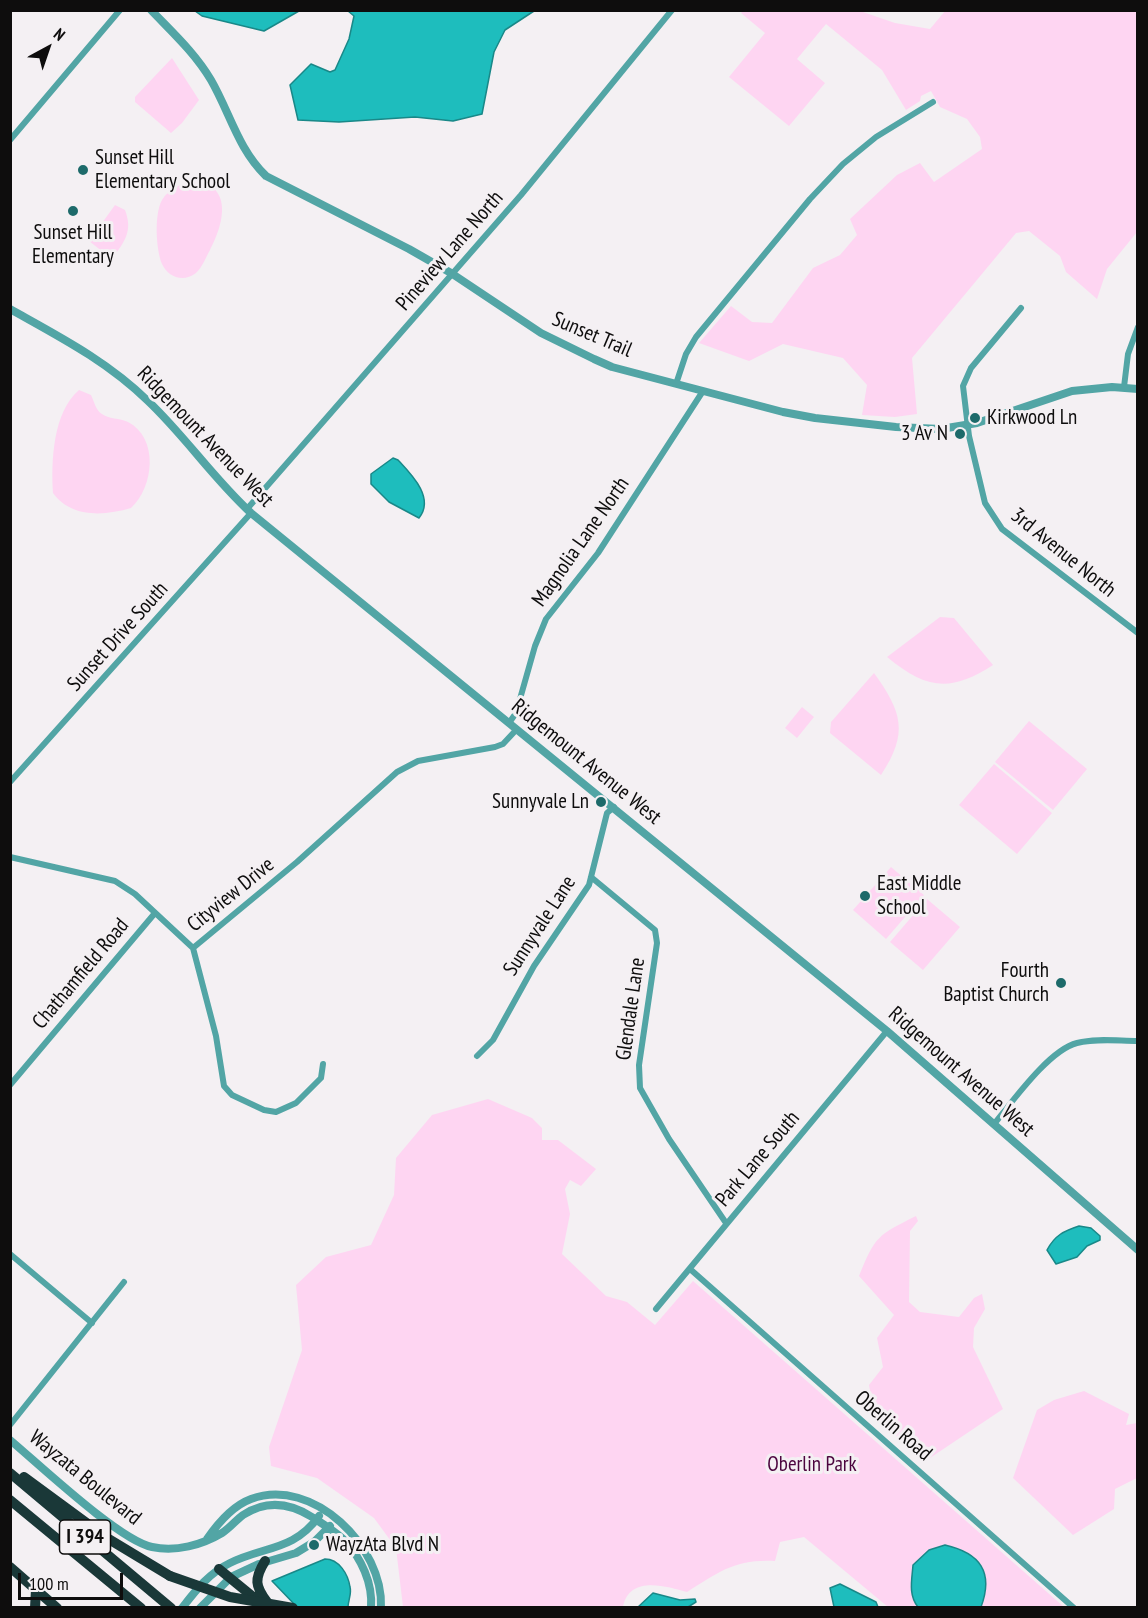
<!DOCTYPE html>
<style>
body{margin:0}
#map{position:relative;width:1148px;height:1618px;overflow:hidden;background:#f4f0f3;font-family:"PT Sans Narrow",sans-serif}
canvas{display:block}
.frame{position:absolute;inset:0;border:12px solid #0e0d0d;pointer-events:none}
.north{position:absolute;left:18px;top:18px;width:60px;height:60px;-webkit-text-stroke:4px #f4f0f3;paint-order:stroke;rotate:40deg;font-size:16px;font-weight:700;line-height:24px;text-align:center;color:#0e0d0d}
.north::after{content:'';display:block;margin:auto;width:21px;height:27px;background:#0e0d0d;clip-path:polygon(50% 0,100% 100%,50% 72%,0 100%)}
.scale{position:absolute;left:18px;top:1573px;width:105px;height:27px;box-sizing:border-box;border:3px solid #0e0d0d;border-top:0;padding-left:8px;font-size:18px;line-height:21px;white-space:nowrap;color:#0e0d0d;-webkit-text-stroke:4px #f4f0f3;paint-order:stroke}
</style>
<div id="map">
<canvas width="1148" height="1618"></canvas>
<div class="frame"></div>
<div class="north">N</div>
<div class="scale">100 m</div>
</div>
<script>
const ctx = document.querySelector('canvas').getContext('2d');
ctx.lineJoin = 'round';
function fillPath(path, color) { ctx.fillStyle = color; ctx.fill(path, 'evenodd'); }
function strokePath(path, color, width, dash) { ctx.strokeStyle = color; ctx.lineWidth = width; ctx.lineCap = dash ? 'butt' : 'round'; ctx.setLineDash(dash || []); ctx.stroke(path); }
function write(font, color, halo, rows, align = 'center') {
  ctx.font = font + ' "PT Sans Narrow",sans-serif'; ctx.lineWidth = 6; ctx.setLineDash([]); ctx.textBaseline = 'middle'; ctx.strokeStyle = halo; ctx.fillStyle = color; for (const [text, x, y, turn = 0] of rows) {
    ctx.save(); ctx.translate(x, y); ctx.rotate((+turn || 0) * Math.PI / 180); ctx.textAlign = isNaN(turn) ? turn : align; if (halo) ctx.strokeText(text, 0, 0); ctx.fillText(text, 0, 0); ctx.restore();
  }
}
const green = new Path2D(`
 M743,11H860L895,23L930,29L945,11H1137V232L1107,269L1097,299L1066,272L1060,256L1029,231L1016,233L912,358L917,414L895,417L862,415L867,385L843,358L783,344L749,361L699,343L731,306L752,322L772,323L813,268L840,255L857,235L850,219L897,175L920,163L934,182L982,149L980,137L967,119L940,107L931,91L921,96L920,101L906,110L882,70L826,24L797,59L825,83L789,126L729,77L765,33L741,13Z
 M172,58L199,100L182,123L171,133L135,102V97Z
 M196,180C234,188 223,225 210,250C206,257 202,268 196,273C183,283 168,277 162,264C156,250 154,214 162,200C169,188 183,183 196,180Z
 M115,205L125,210C133,231 125,241 112,259L89,241Z
 M79,390L91,395C94,401 96,411 102,414C108,419 120,418 128,422C159,438 154,487 131,508C104,516 71,518 53,493C51,461 53,412 79,390Z
 M940,617L954,618L993,665C950,693 926,689 887,657Z
 M874,673C902,712 909,733 881,775L830,733L831,722Z
 M802,707L814,717L797,738L785,728Z
 M1029,721L1087,769L1053,810L995,762Z
 M994,764L1052,813L1017,854L959,805Z
 M891,867L924,895L886,939L853,910Z
 M927,899L960,927L923,970L890,942Z
 M488,1099L532,1118L542,1128V1140H558L596,1169L581,1186L570,1180L565,1189L570,1214L562,1254L606,1296L627,1302L655,1325L693,1281L1064,1607H888L804,1537L780,1542L775,1561C735,1559 719,1572 687,1592C666,1586 629,1575 623,1607H403L396,1548L374,1518L317,1478L271,1466L269,1447L302,1350L296,1285L326,1257L371,1245L394,1195L396,1158L432,1115Z
 M916,1216L918,1221L910,1231L909,1302L920,1312L959,1317L974,1298L982,1294L985,1309L974,1328L973,1347L1003,1409L927,1460L875,1419L869,1385L883,1367L877,1338L894,1315L859,1276C875,1236 878,1235 916,1216Z
 M1084,1391L1129,1414L1126,1425L1137,1423V1478L1115,1489L1114,1509L1073,1535L1013,1478L1037,1410L1054,1400Z`);
const water = new Path2D(`
 M195,11H299L264,31L202,16Z
 M348,11H534L505,30L494,52L482,114L453,121L415,117L339,122L298,120L290,85L311,64L330,72L335,70L349,39L354,16Z
 M393,458L398,460C412,475 435,498 419,518L389,502L371,484V474Z
 M1079,1226L1091,1228L1100,1236V1240L1087,1246L1077,1257L1056,1264L1047,1250C1055,1235 1064,1231 1079,1226Z
 M945,1545C980,1553 994,1572 981,1607H918C908,1595 912,1579 913,1565L929,1550Z
 M325,1559C339,1559 348,1574 350,1587C352,1593 348,1601 348,1607H297L272,1581Z
 M840,1584L876,1602L878,1607H834L830,1588Z
 M653,1593L680,1600L695,1599L696,1602L688,1607H638Z`);
const minor = new Path2D(`
 M10,140L120,10
 M1021,308L971,368L963,386L969,436L985,503L1002,529L1138,633
 M676,384L686,354L696,337L810,199L843,164L876,137L933,102
 M1124,387L1128,354L1138,327
 M247,509L521,195L672,10
 M509,723L516,713L535,646L546,619L598,553L703,391
 M10,782L251,513
 M10,857L115,881L135,894L193,948
 M591,877L655,930L657,943L639,1065L640,1088L669,1139L726,1223
 M193,948L297,862L397,772L418,761L495,747L503,744L517,729
 M193,948L216,1036L224,1086L232,1095L264,1110L276,1112L296,1103L321,1078L323,1064
 M477,1056L493,1040L534,966L589,885L607,813L614,807
 M10,1085L155,913
 M994,1124C1013,1101 1049,1050 1077,1043C1096,1038 1118,1041 1138,1041
 M10,1254L92,1323
 M690,1269L1074,1608
 M656,1309L887,1031
 M10,1425L124,1282`);
const tertiary = new Path2D(`
 M151,10C173,33 195,53 211,80C230,113 238,149 266,176L409,249L451,273L541,333L594,359L612,367L783,412L815,418L896,427L941,429L977,423L1072,391L1112,387L1138,389
 M10,309C60,337 107,361 148,401C185,436 213,478 251,513L887,1031L1138,1250
 M10,1440C41,1466 119,1540 152,1547C176,1552 202,1545 222,1533C230,1528 236,1520 243,1515C266,1500 290,1503 312,1517C323,1524 336,1532 345,1541C361,1558 373,1583 371,1608
 M207,1539C218,1523 232,1506 251,1499C313,1476 384,1547 381,1608
 M182,1608C196,1590 209,1573 230,1563C264,1546 294,1551 319,1516
 M200,1608L231,1577L259,1564L296,1553L314,1542L330,1526`);
const motorway = new Path2D(`
 M10,1473L171,1608
 M24,1477L107,1538L170,1576
 M10,1500L141,1608
 M265,1561C254,1579 255,1586 267,1602
 M10,1567L57,1608
 M219,1569L263,1605
 M35,1608L36,1589`);
const motorwayBridge = new Path2D(`
 M170,1576L230,1597L293,1608`);
const markers = [
 [83,170,6,"#1d6a6a"],
 [73,211,6,"#1d6a6a"],
 [975,418,6,"#1d6a6a"],
 [960,434,6,"#1d6a6a"],
 [601,802,6,"#1d6a6a"],
 [865,896,6,"#1d6a6a"],
 [1061,983,6,"#1d6a6a"],
 [314,1545,6,"#1d6a6a"]
];
const shields = [
 [85,1537,51]
];
const shieldNames = [
 ["I 394",85,1537]
];
const poiNames = [
 ["Sunset Hill",95,158],
 ["Elementary School",95,182],
 ["Sunset Hill",73,233,"center"],
 ["Elementary",73,257,"center"],
 ["Kirkwood Ln",987,418],
 ["3 Av N",948,434,"right"],
 ["Sunnyvale Ln",589,802,"right"],
 ["East Middle",877,884],
 ["School",877,908],
 ["Fourth",1049,971,"right"],
 ["Baptist Church",1049,995,"right"],
 ["WayzAta Blvd N",326,1545]
];
const streetNames = [
 ["Pineview Lane North",450,251,-49],
 ["Sunset Trail",592,335,23],
 ["Ridgemount Avenue West",205,437,46],
 ["Magnolia Lane North",581,542,-55],
 ["3rd Avenue North",1063,553,39],
 ["Sunset Drive South",118,637,-48],
 ["Ridgemount Avenue West",586,762,39],
 ["Cityview Drive",231,895,-39],
 ["Sunnyvale Lane",540,926,-57],
 ["Chathamfield Road",81,974,-50],
 ["Glendale Lane",631,1009,-82],
 ["Ridgemount Avenue West",961,1072,41],
 ["Park Lane South",758,1159,-50],
 ["Oberlin Road",893,1426,41],
 ["Wayzata Boulevard",85,1478,39]
];
const parkNames = [
 ["Oberlin Park",812,1465]
];
fillPath(green, '#fed5f2');
fillPath(water, '#1ebdbd');
strokePath(water, '#198888', 1.5);
strokePath(minor, '#52a5a5', 6);
strokePath(tertiary, '#52a5a5', 8);
strokePath(motorway, '#1a3838', 10);
strokePath(motorwayBridge, '#1a3838', 10);
for (const [x, y, r, color] of markers) { const dot = new Path2D(); dot.arc(x, y, r, 0, 2 * Math.PI); ctx.fillStyle = color; ctx.fill(dot); strokePath(dot, '#f4f0f3', 2); }
for (const [x, y, w] of shields) { const box = new Path2D(); box.roundRect(x - w / 2, y - 17, w, 34, 4.5); ctx.fillStyle = '#f4f0f3'; ctx.fill(box); strokePath(box, '#0e0d0d', 1.5); }
write('bold 20px', '#0e0d0d', null, shieldNames);
write('21px', '#0e0d0d', '#f4f0f3', poiNames, 'left');
write('21px', '#0e0d0d', '#f4f0f3', streetNames);
write('21px', '#4c053f', '#f4f0f3', parkNames);
</script>
